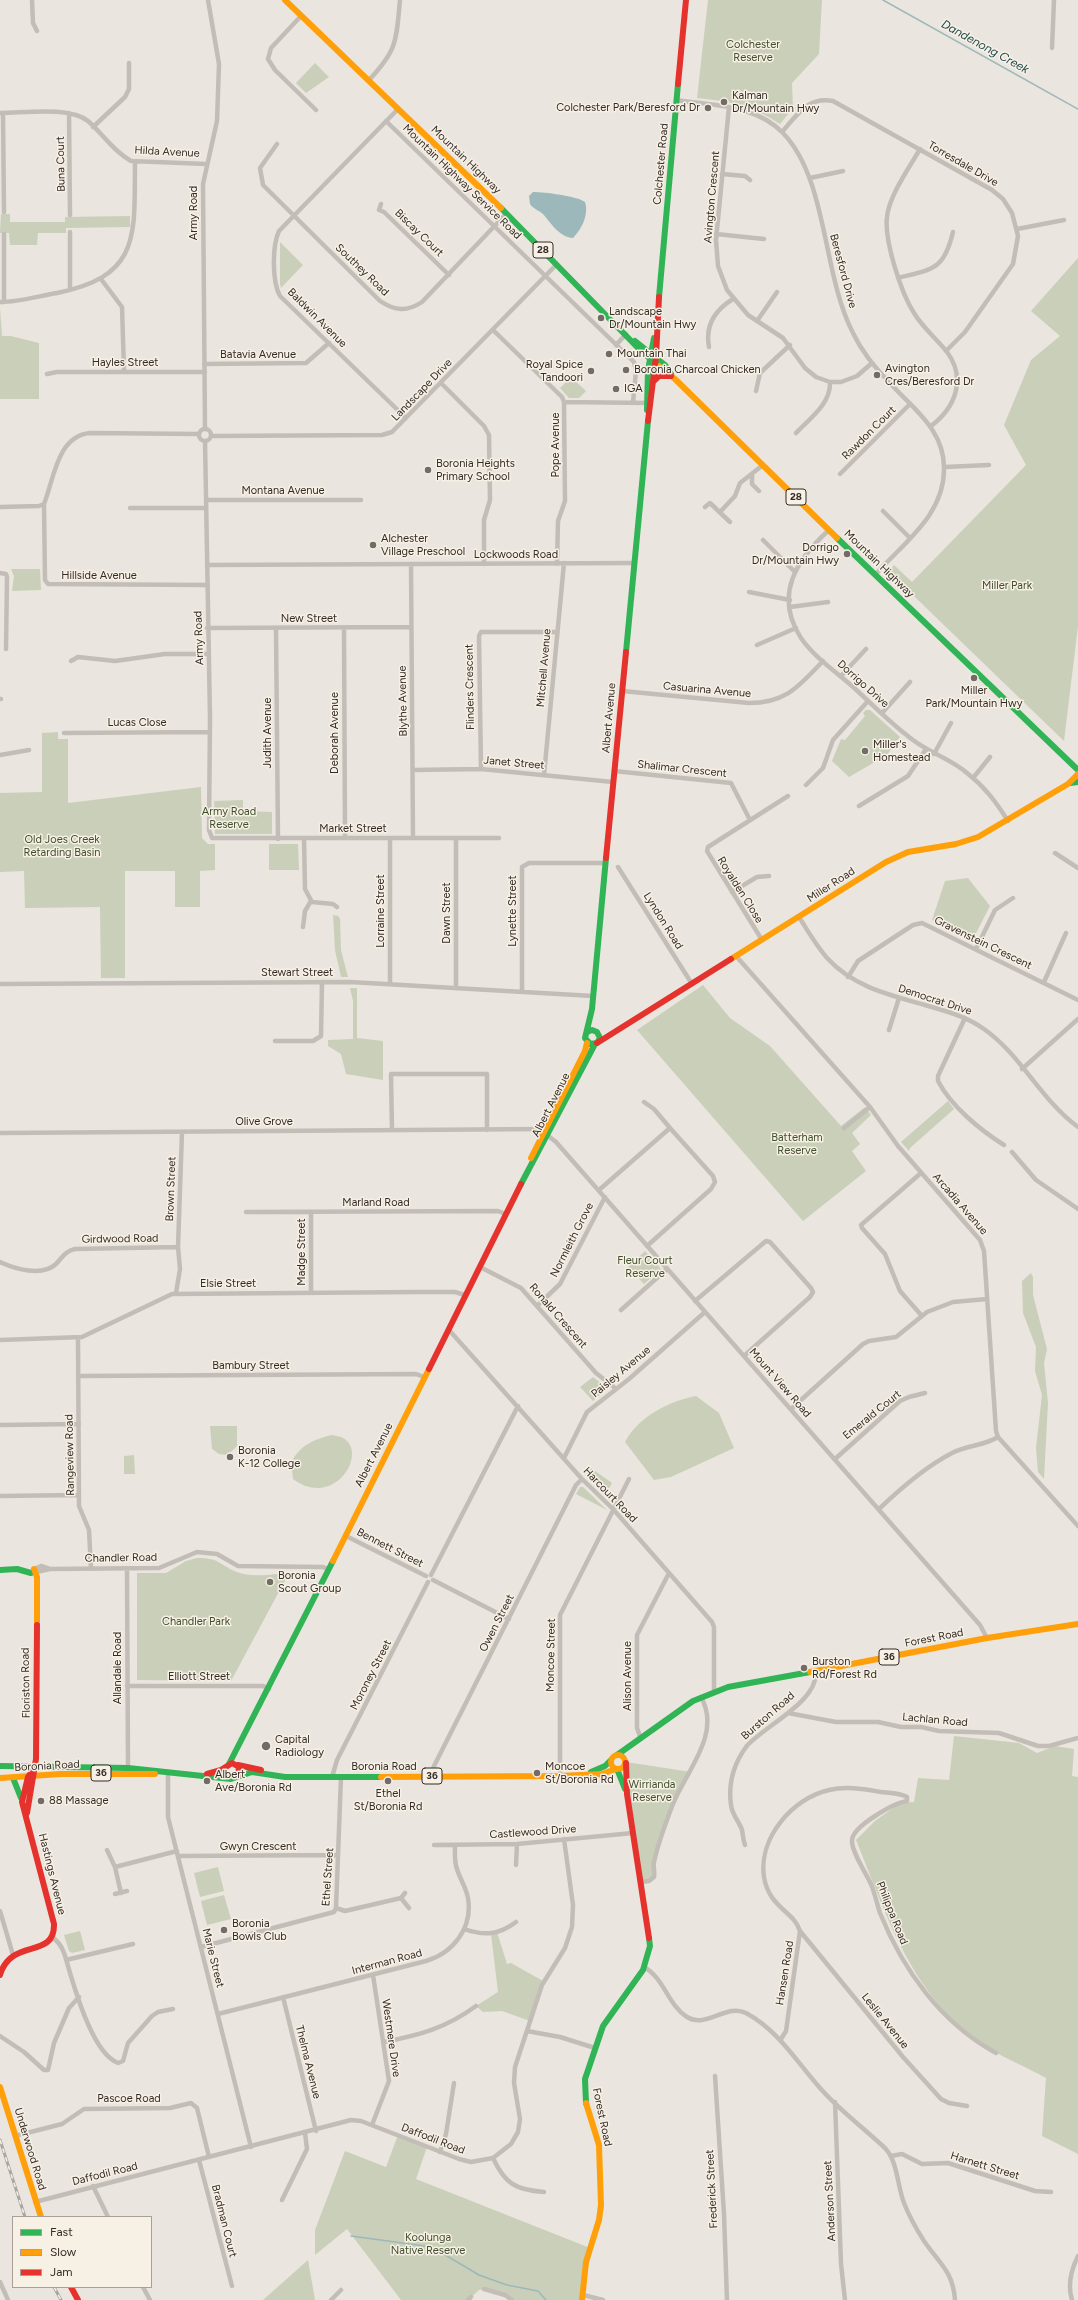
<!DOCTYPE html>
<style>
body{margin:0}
#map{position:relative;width:1078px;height:2300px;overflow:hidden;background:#eae5de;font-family:Figtree,sans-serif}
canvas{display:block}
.legend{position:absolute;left:12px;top:2216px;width:140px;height:72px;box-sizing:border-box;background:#f7f0e5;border:1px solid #a9a199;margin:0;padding:5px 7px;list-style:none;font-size:12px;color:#332b26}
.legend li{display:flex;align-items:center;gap:8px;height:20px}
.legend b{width:20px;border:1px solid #a9a199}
</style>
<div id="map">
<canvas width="1078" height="2300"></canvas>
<ul class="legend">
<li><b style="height:5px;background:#30b455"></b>Fast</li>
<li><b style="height:5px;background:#ff9f0a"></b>Slow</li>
<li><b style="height:5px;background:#e5322d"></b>Jam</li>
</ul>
</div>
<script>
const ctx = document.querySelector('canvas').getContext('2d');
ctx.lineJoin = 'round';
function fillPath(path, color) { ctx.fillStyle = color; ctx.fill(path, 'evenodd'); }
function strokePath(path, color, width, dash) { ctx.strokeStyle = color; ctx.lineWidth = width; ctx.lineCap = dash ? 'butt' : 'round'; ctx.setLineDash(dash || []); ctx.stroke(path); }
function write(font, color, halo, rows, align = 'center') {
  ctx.font = font + ' Figtree,sans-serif'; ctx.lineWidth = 3; ctx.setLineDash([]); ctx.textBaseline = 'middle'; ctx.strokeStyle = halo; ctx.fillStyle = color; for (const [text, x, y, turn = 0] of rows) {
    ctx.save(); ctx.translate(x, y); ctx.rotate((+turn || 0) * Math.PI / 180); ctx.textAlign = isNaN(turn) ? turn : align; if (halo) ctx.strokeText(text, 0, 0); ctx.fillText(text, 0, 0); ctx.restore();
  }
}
const green = new Path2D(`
 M708,0H822L819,54L792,83L793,108L780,124C749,104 733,102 697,98Z
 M315,63L329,77L306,93L296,83Z
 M1,214H10V222H65V217L130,216V227L66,228V233H38L37,245H10L9,233H0Z
 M280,242L303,265L281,288L280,284Z
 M1078,258V626L1064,741L889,572L894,565L912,582L1026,465L1004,425L1031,360L1060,336L1031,311Z
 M0,308L2,336H11L39,343V399H0Z
 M571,377L586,391L579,398H569L560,388Z
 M11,569H40L41,590L12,591L14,576Z
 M866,710H870L900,737L887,755L849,777L832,761L841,739L845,740L865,716L863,713Z
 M58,732V739H68V803L201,787L202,838L208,844H215V870L200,871V907H175V871H125V978H101L100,907L25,908L24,871L0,872V793L42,792V733Z
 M243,800V811L272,812V834H215L214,801Z
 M269,844H298L299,870H269Z
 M968,878L990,906L973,939L932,920L945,881Z
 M333,915L338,916L340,919L341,950L348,977H341L335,950Z
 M703,985L730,1018L770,1046L841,1126L865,1107L871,1115L852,1133L860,1144L852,1151L866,1171L803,1221L637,1030Z
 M350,988H357V1038L383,1041V1080L346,1074L341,1054L328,1046V1040L353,1039V1001Z
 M948,1101L954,1109L910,1148L909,1151L901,1142Z
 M645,1251L661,1269L644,1284L628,1267Z
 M1031,1273L1033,1277V1295L1047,1349L1044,1363L1048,1403L1044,1479L1038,1472L1036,1448L1042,1395L1035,1371L1036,1347L1023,1313L1022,1281Z
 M593,1377L606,1387V1389L593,1401L580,1387Z
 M696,1396L719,1413L734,1448L671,1477L654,1480L625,1442C638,1417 669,1401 696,1396Z
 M210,1426H237V1446L228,1455L219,1454L212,1449Z
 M331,1435C335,1436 340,1436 343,1438C369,1452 335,1510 293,1479L291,1463C300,1445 313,1440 331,1435Z
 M134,1455L135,1474H124V1456Z
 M591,1468L612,1483L606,1494L587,1476Z
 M580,1487H583L607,1510L576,1494Z
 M197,1558C221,1558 219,1565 237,1572C251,1578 274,1574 289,1573L231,1681L137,1680V1573H166L186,1561Z
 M954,1736L1019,1743L1037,1753L1055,1746L1074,1749L1072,1776L1078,1777V2154L1042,2136L1046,2078C1024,2066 999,2056 979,2042C910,1992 887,1916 856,1840L875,1821L900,1803L914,1802L918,1778L949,1780Z
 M626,1762L691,1772C673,1803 655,1840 654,1877L641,1882Z
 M218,1867L224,1891L200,1897L194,1873Z
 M224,1895L231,1919L207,1925L201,1901Z
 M80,1931L85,1950L72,1953L69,1951L64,1935Z
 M497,1932L507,1964L511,1963L543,1981L530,2021L502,2011L483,2012L476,2006L498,1992L491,1934Z
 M398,2135L427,2147L416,2179L590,2248L582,2300H512L484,2289L479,2290L468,2300H401L347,2229L315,2255V2230L345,2151L386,2167Z
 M308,2260L315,2300H263Z`);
const water = new Path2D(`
 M533,192C544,192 577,196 585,202C589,214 582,229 573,238C559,237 551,223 543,214C539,210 533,209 530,204L529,196Z`);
const stream = new Path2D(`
 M883,0L1078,109
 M351,2236L432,2247L479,2275L507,2285L538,2291L546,2300`);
const street = new Path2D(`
 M32,0L33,23L37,31
 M301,16L271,48L268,59L275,70L316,110
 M1052,48L1054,0
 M369,80C398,49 396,41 400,0
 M677,100C713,106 755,104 783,133C828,180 822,273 853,333C862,352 875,368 890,383C913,409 944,429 944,468C945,515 903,543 875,575
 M729,107L716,240L718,266L727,290L748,315L783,338L805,368L816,377L830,382H841L857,376L872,363
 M398,109L279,231C272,246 272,282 280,296L406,418
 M0,113C24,113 69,106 88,121C103,134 113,151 131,161L206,164
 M3,113L4,212
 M69,113L70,215
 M386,121L634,362L636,371L633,402
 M93,127L125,97L129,89V63
 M782,132C797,115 808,96 833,101L992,190L1003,199L1012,213L1018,236L1013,264L965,332L946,351
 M277,144L260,168L263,185L380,301C395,311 407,312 422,302L506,214
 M920,149C909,168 889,196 887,217C884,240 901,293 914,313C923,328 937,339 947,352C967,379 955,408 931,426
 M722,174L745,176L750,180
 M810,178L843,171
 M381,204L379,210L384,212L449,275
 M1017,229L1064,220
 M70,232V290
 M716,234L764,239
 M898,278C933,269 944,270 953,232
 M101,279L122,307L124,371
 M0,302C19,302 39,296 57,293C142,276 134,234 135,162
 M4,302V234
 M757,321L777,292
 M493,330L562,397L564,402L565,501L558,521L557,564
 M616,345L626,334
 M709,347C705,326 715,310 733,299
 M204,364L306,363L329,343
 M47,374L57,372H205
 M441,383L484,426L489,435L490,500L484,520V564
 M756,391L760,373L790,345
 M564,402L649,403
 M205,429L203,184L217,121L219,64L208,0
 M199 435a6 6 0 1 1 12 0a6 6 0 1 1-12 0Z
 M796,433C809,419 831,404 830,382
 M211,436L382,435L392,432L557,264
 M205,441L210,717L209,830L212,838H499
 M945,467L989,465
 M840,474L910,404
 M752,475V484L759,491
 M206,500H361
 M44,504L45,580L48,584L207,585
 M0,507L39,506L44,504C54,479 57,436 90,433L199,434
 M705,507L710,503L730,522
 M130,508H206
 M883,511L910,538
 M720,512L735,496L740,483L763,465
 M829,530C797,559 773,595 801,638C814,657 835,671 852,686C872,704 891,724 913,740C930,753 951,759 967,773C985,787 996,802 1008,821
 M763,540L794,571
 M411,564L413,838
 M207,565L634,563
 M0,573L6,574L7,577L6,649
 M749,592L790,600
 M790,607L828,602
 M207,628L411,627
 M276,628L278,839
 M344,628L345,838
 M757,645L796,628
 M71,661L78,657L115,661L165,654H208
 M841,676L866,649
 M622,691L749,703C786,703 799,686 823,661
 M0,699H1
 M882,713L910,682
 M64,733L209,732
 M934,754L951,723
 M0,755L29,750
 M481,769L479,636L481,632H557
 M413,770L481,769L613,782
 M614,771L731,783L750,820
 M544,775L564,563
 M973,778L990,757
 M806,785L823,768L833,740L868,701
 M859,806L908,776L926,749
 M304,838L305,889L312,902L333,904L337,907
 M390,838V984
 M456,838V988
 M1055,853L1078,868
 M618,867L692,984
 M732,892L757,877L769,876
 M799,917C808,931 817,947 828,959C854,987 890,995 925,1005C945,1011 966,1016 984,1029C1021,1055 1041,1100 1078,1127
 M303,927L305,911L311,901
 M762,940L707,851L708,847L788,796
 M976,949L995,910L1013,898
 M736,956L870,1107L898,1146L980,1240L984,1251L996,1431L998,1437L1078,1526
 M848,977L858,961L913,925L922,923L1078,1000
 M1044,982L1066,933
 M0,984L350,982L593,996
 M522,992V867L529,863H605
 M965,1018L938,1076V1081C951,1106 980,1130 1004,1145
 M889,1030L899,998
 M275,1041H313L321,1036L322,982
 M1022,1069L1078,1019
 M644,1102L654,1109L670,1128
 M844,1128L870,1107
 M392,1130L391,1074H487V1130
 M0,1133L544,1129
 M547,1135L556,1142L980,1625L987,1638
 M1012,1152L1036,1180L1078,1209
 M921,1173L861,1225L862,1228L885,1254L900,1291L922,1316
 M599,1190L670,1128L713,1176L715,1182L711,1189L647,1246
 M246,1212L498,1211L506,1214
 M0,1262C15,1269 42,1277 56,1264C62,1258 65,1251 75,1249L178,1247
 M480,1267L521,1288L596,1373L615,1388
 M311,1292V1212
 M176,1293L180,1269L178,1247L182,1132
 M695,1301L766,1241L770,1242L811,1288L813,1292L810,1297L744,1356
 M537,1306L560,1284L605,1197
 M621,1310L667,1269
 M449,1330L582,1479L613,1509L712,1622L714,1627V1691
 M78,1338L79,1506L89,1530L91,1569
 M0,1340L82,1337L172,1294L417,1292H455L465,1295
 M78,1376L416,1374L424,1377
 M791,1409L863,1344L869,1341L896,1337L927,1312L953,1302L987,1299
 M0,1425L79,1424
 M564,1458L587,1412L629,1379L705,1312
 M835,1459L900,1401L909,1397L925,1393
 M0,1496L79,1495
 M879,1509C901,1488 925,1467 952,1453C967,1445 984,1446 998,1437
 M346,1536L426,1576
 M34,1569L41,1566L50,1569
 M127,1569L128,1768
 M36,1572L50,1569L159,1568L197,1552L217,1554L238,1566L323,1567L329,1570
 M431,1575L518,1406
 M433,1580L509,1619
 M127,1686H263L269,1689
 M788,1713L836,1722H878L901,1727H921L939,1731L999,1733L1038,1746H1049L1078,1738
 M641,1739L637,1728V1635L669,1573
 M168,1772V1817L251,2147
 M431,1776L434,1766L576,1485L582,1479
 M560,1776V1615L629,1479
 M332,1777L337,1760L428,1582
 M434,1845L517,1844L633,1833
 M745,1845C743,1840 743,1835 742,1830C739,1821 732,1815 731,1805C728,1784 733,1765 746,1747C762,1727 822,1700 815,1670
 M107,1850L115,1867
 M178,1856L338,1855
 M516,1865L517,1844
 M641,1882L649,1881L654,1877C655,1872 653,1867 654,1862C658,1843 666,1822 673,1804C686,1771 722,1734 701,1697
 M121,1893L115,1867L177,1851
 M405,1893L401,1898L409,1908
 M115,1894L127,1891
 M336,1908L345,1911L401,1898
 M0,1911L13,1955
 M464,1929C484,1936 499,1935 516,1922
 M800,1931L903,2057L941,2099L949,2103L967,2106
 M53,1938C64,1945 66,1960 70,1973C77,1996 94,2054 118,2063L123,2061L128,2043L152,2016L158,2012L173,2009
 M201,1947L334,1912L336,1908L341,1777
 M66,1960L133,1944
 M644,1967C664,1978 668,2005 687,2017C706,2029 727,2003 746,2013C779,2031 796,2061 820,2088C839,2110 864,2128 885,2148C898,2162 897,2185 904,2203C909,2216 917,2230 924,2241C939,2263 953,2271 955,2300
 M283,1997L316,2131
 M218,2014L426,1961C453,1953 473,1928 468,1898C466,1887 460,1879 457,1869C454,1861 455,1853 455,1845
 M527,2031L560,2037L595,2048
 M0,2036L24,2052L44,2070H48L54,2043L69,2008L79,1997
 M781,2039L786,2031L800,1931C794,1911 769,1908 764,1877C758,1838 793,1798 829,1790C847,1786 863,1789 881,1792C889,1793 900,1793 907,1797V1801C894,1803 853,1826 852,1840C851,1851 866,1873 871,1884C875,1894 877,1904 880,1913C903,1970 941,2023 996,2053
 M384,2042C420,2035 446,2028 476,2006
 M715,2076L724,2214L727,2300
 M835,2102L841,2264L845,2300
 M372,2125L389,2081L373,1975
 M15,2136L62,2124L84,2109L170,2108L191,2103L197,2108L209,2157
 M440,2152L446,2134L454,2083
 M891,2156L902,2154L922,2164L948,2163L1035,2191L1051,2192
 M493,2158C505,2184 516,2190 544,2192
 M199,2160L232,2286
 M93,2186L108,2217
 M282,2200L307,2149L305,2133
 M35,2202L351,2120L361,2121L459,2159L471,2162L493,2158L511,2144L518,2132L520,2119L514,2083L515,2067L542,1985L565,1948L572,1927L573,1905L564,1839
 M0,2282L8,2300
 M143,2287L150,2300
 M484,2289L505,2295L512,2300
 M583,2295L603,2300
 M331,2300L341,2290
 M468,2300L471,2297
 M1072,2300C1067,2284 1071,2270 1078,2256`);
const fast = new Path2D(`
 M501,208L642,352L659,366
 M659,297L678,84
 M635,341L665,365L671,374
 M647,410L648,370L654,338
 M837,538L1078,770
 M626,652L648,421
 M1070,783L1078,782
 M587,1032L592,1030L597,1032L600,1038L597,1043L590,1044L585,1038L592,1009L606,858
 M521,1184L595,1044
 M0,1570L17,1569L31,1573
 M617,1755L693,1701L728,1687L810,1672
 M229,1764L333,1561
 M0,1766L128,1768L231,1779L252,1772L285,1777H381
 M617,1769L625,1789
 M591,1772L605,1766L611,1760
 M13,1778L21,1798
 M586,2103L585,2079L603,2026L643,1970L650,1946L649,1938`);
const slow = new Path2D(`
 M285,0L501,208
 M659,366L675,379L837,538
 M731,959L886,862L908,852L956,844L978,837L1068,784L1078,774
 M531,1158L585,1051L587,1043
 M333,1561L429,1369
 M34,1569L37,1577V1625
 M810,1672L987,1638L1078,1624
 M611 1762a7 7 0 1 1 14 0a7 7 0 1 1-14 0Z
 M381,1777L560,1776L602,1774L616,1769
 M0,1778L61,1774H155
 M0,2087L41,2217
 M582,2300L586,2262L599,2220L601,2205L599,2145L586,2103`);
const jam = new Path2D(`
 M678,84L686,0
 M653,382L659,376H671
 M648,421L656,357L659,297
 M606,858L626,652
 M597,1043L731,959
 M429,1369L521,1184
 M626,1763L627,1794L649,1938
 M238,1765L261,1770
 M207,1774L221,1770L232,1763L239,1767L238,1776
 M27,1813L36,1759L37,1625
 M0,1975C11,1937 55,1960 54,1924L22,1802L28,1777L36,1766
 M71,2287L78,2300`);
const rail = new Path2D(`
 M0,2140L25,2217
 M54,2287L61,2300`);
const markers = [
 [724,102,4,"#736c66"],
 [708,108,4,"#736c66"],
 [601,318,4,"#736c66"],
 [609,354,4,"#736c66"],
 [626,370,4,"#736c66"],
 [591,371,4,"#736c66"],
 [877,375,4,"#736c66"],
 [616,389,4,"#736c66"],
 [428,470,4,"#736c66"],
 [373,545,4,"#736c66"],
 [847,554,4,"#736c66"],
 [974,678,4,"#736c66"],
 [865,751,4,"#736c66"],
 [230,1457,4,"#736c66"],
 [270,1582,4,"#736c66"],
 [804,1668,4,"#736c66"],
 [266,1746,5,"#736c66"],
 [537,1773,4,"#736c66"],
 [207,1781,4,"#736c66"],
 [388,1781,4,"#736c66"],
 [41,1801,4,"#736c66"],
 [224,1930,4,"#736c66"]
];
const shields = [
 [543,250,20],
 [796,497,20],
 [889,1657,20],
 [101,1773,20],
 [432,1776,20]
];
const shieldNames = [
 ["28",543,250],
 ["28",796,497],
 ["36",889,1657],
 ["36",101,1773],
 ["36",432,1776]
];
const parkNames = [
 ["Colchester",753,45],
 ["Reserve",753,58],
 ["Miller Park",1007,586],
 ["Army Road",229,812],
 ["Reserve",229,825],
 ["Old Joes Creek",62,840],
 ["Retarding Basin",62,853],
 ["Batterham",797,1138],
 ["Reserve",797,1151],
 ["Fleur Court",645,1261],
 ["Reserve",645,1274],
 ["Chandler Park",196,1622],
 ["Wirrianda",652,1785],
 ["Reserve",652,1798],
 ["Koolunga",428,2238],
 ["Native Reserve",428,2251]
];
const poiNames = [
 ["Kalman",732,96],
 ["Dr/Mountain Hwy",732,109],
 ["Colchester Park/Beresford Dr",700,108,"right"],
 ["Landscape",609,312],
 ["Dr/Mountain Hwy",609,325],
 ["Mountain Thai",617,354],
 ["Royal Spice",583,365,"right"],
 ["Tandoori",583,378,"right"],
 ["Avington",885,369],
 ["Cres/Beresford Dr",885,382],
 ["Boronia Charcoal Chicken",634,370],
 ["IGA",624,389],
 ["Boronia Heights",436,464],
 ["Primary School",436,477],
 ["Alchester",381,539],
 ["Village Preschool",381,552],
 ["Dorrigo",839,548,"right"],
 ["Dr/Mountain Hwy",839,561,"right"],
 ["Miller",974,691,"center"],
 ["Park/Mountain Hwy",974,704,"center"],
 ["Miller's",873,745],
 ["Homestead",873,758],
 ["Boronia",238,1451],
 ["K-12 College",238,1464],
 ["Boronia",278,1576],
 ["Scout Group",278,1589],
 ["Burston",812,1662],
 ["Rd/Forest Rd",812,1675],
 ["Capital",275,1740],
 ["Radiology",275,1753],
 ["Moncoe",545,1767],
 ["St/Boronia Rd",545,1780],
 ["Albert",215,1775],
 ["Ave/Boronia Rd",215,1788],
 ["Ethel",388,1794,"center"],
 ["St/Boronia Rd",388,1807,"center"],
 ["88 Massage",49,1801],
 ["Boronia",232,1924],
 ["Bowls Club",232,1937]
];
const streetNames = [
 ["Hilda Avenue",167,152,3],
 ["Mountain Highway",466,160,44],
 ["Buna Court",61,164,-91],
 ["Colchester Road",661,164,-85],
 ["Torresdale Drive",963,164,30],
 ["Mountain Highway Service Road",462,182,44],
 ["Avington Crescent",712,197,-85],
 ["Army Road",194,213,-90],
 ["Biscay Court",419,233,44],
 ["Southey Road",362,270,44],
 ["Beresford Drive",843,271,75],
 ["Baldwin Avenue",317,318,45],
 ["Batavia Avenue",258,355],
 ["Hayles Street",125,363],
 ["Landscape Drive",422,390,-46],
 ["Rawdon Court",869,433,-45],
 ["Pope Avenue",556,445,-90],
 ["Montana Avenue",283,491],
 ["Lockwoods Road",516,555],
 ["Mountain Highway",879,564,44],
 ["Hillside Avenue",99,576],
 ["New Street",309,619],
 ["Army Road",199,638,-92],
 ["Mitchell Avenue",544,668,-85],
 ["Dorrigo Drive",863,684,42],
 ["Flinders Crescent",470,687,-91],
 ["Casuarina Avenue",707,690,5],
 ["Blythe Avenue",403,701,-91],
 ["Albert Avenue",609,718,-85],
 ["Lucas Close",137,723],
 ["Judith Avenue",268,733,-90],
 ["Deborah Avenue",335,733,-90],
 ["Janet Street",514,763,5],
 ["Shalimar Crescent",682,769,6],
 ["Market Street",353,829],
 ["Miller Road",831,885,-33],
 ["Royalden Close",740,890,58],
 ["Lorraine Street",381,911,-90],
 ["Lynette Street",513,911,-90],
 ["Dawn Street",447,913,-90],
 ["Lyndon Road",663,921,58],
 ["Gravenstein Crescent",983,943,26],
 ["Stewart Street",297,973],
 ["Democrat Drive",935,1000,18],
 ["Albert Avenue",551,1105,-63],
 ["Olive Grove",264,1122],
 ["Brown Street",171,1189,-88],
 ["Marland Road",376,1203],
 ["Arcadia Avenue",960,1204,49],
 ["Girdwood Road",120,1239,-1],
 ["Normleith Grove",572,1240,-63],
 ["Madge Street",302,1252,-90],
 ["Elsie Street",228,1284],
 ["Ronald Crescent",558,1316,49],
 ["Bambury Street",251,1366],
 ["Paisley Avenue",621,1372,-40],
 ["Mount View Road",780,1383,49],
 ["Emerald Court",872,1415,-39],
 ["Rangeview Road",70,1455,-91],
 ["Albert Avenue",374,1455,-63],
 ["Harcourt Road",610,1495,46],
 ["Bennett Street",390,1548,27],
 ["Chandler Road",121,1558,-1],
 ["Owen Street",497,1623,-63],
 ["Forest Road",934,1638,-11],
 ["Moncoe Street",551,1655,-89],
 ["Allandale Road",118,1668,-90],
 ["Moroney Street",371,1675,-63],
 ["Alison Avenue",628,1676,-90],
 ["Elliott Street",199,1677],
 ["Floriston Road",26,1683,-91],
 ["Burston Road",768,1716,-41],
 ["Lachlan Road",935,1720,5],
 ["Boronia Road",47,1766,-3],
 ["Boronia Road",384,1767],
 ["Castlewood Drive",533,1832,-4],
 ["Gwyn Crescent",258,1847],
 ["Hastings Avenue",52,1874,76],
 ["Ethel Street",328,1877,-86],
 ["Philippa Road",892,1913,68],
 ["Marie Street",213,1958,76],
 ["Interman Road",387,1962,-15],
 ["Hansen Road",785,1973,-81],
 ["Leslie Avenue",885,2021,51],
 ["Westmere Drive",391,2038,82],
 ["Thelma Avenue",308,2062,76],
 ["Pascoe Road",129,2099],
 ["Forest Road",602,2117,78],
 ["Daffodil Road",433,2139,21],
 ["Underwood Road",30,2149,73],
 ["Harnett Street",985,2166,17],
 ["Daffodil Road",105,2174,-14],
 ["Frederick Street",712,2189,-93],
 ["Anderson Street",830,2201,-93],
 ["Bradman Court",224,2221,76]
];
const waterNames = [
 ["Dandenong Creek",985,47,29]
];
fillPath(green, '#cacfb9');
fillPath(water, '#9cb8ba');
strokePath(stream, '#9cb8ba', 1.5);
strokePath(street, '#c3bdb7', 4.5);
strokePath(fast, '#30b455', 6);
strokePath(slow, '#ff9f0a', 6);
strokePath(jam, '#e5322d', 6);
strokePath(rail, '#aaa6a2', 3);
strokePath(rail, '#f7f0e5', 1.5, [4.5]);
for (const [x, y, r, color] of markers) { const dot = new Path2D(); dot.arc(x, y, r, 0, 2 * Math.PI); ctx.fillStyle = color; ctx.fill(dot); strokePath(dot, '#f7f0e5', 1.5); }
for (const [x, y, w] of shields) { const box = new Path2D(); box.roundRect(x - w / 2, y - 8, w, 16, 3); ctx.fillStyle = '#f7f0e5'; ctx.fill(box); strokePath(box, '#332b26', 1); }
write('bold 10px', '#332b26', null, shieldNames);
write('11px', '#404f2c', '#f7f0e5', parkNames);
write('11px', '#332b26', '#f7f0e5', poiNames, 'left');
write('11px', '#332b26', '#f7f0e5', streetNames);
write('italic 12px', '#1f4a51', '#f7f0e5', waterNames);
</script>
